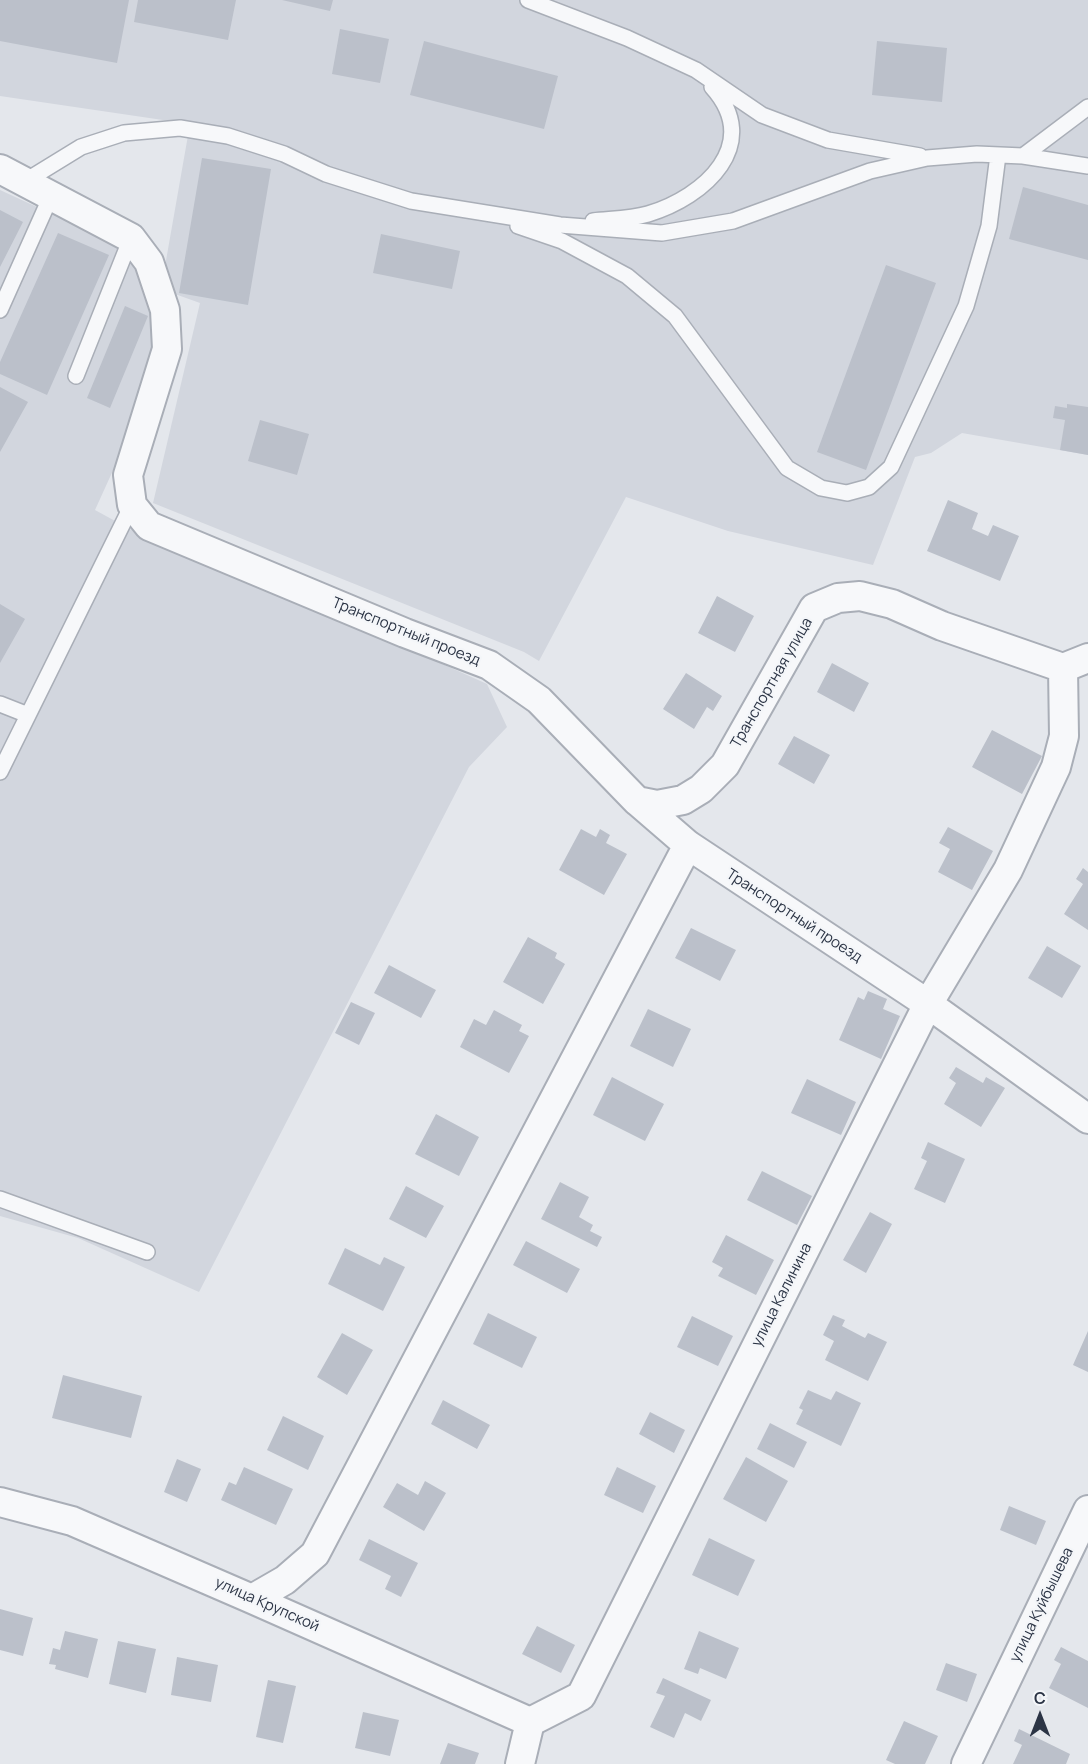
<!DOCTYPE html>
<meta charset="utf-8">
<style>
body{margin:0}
#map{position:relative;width:1088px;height:1764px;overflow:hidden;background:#e4e7ec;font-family:Manrope,sans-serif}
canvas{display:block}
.north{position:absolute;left:1010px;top:1686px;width:60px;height:60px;-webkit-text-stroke:4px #f4f6f9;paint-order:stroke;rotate:0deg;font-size:16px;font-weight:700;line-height:24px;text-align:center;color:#2b3445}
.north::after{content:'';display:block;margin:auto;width:21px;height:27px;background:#2b3445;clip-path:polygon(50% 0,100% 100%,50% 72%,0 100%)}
</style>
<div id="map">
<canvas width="1088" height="1764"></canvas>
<div class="north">С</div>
</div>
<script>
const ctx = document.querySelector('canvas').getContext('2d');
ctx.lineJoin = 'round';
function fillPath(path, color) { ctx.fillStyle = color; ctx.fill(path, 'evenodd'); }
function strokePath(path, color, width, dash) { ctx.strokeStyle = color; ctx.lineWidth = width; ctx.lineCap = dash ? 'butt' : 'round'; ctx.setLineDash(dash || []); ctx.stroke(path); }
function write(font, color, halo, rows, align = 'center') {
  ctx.font = font + ' Manrope,sans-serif'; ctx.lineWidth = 4.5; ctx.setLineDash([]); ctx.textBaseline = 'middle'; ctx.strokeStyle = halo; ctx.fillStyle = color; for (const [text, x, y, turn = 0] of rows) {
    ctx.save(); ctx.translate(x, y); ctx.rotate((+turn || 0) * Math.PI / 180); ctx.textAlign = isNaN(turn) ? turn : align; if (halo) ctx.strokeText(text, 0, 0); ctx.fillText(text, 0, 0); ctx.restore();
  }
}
const built = new Path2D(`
 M0,0H1088V455L962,433L931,453L915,457L873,565L728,531L626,497L539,661L524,652L153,503L200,303L161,289L190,124L0,96Z
 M0,190L115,243L136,270L154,306L155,342L125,444L95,510L139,534L318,608L487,684L507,727L469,767L199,1292L78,1238L0,1216Z`);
const building = new Path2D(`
 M0,0H129L117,63L0,41Z
 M138,0H236L228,40L134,22Z
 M282,0H333L330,11Z
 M340,29L389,39L380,83L332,74Z
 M424,41L558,76L544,129L410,95Z
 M877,41L947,48L942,102L872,95Z
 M202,158L271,169L248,305L179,293Z
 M1023,187L1088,205V260L1009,239Z
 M0,210L23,222L0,267Z
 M58,233L109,255L47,395L0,374V362Z
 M381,234L460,251L452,289L373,273Z
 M886,265L936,283L866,470L817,452Z
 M125,306L148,316L110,408L87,398Z
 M0,387L28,402L0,452Z
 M1067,404L1088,407V455L1060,450L1065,420L1053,418L1055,406L1067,408Z
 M260,420L309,434L297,475L248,461Z
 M948,500L978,513L972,529L988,536L993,525L1019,536L1000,581L927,551Z
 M717,596L754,616L735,652L698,633Z
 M0,604L25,619L0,663Z
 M832,663L869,683L854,712L817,692Z
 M686,673L722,696L713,711L707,707L694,729L663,709Z
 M992,730L1042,756L1022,794L972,767Z
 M794,736L830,755L814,784L778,764Z
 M948,827L993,851L972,890L938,872L950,849L939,843Z
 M581,829L596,837L600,829L610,835L606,843L627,854L604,895L559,870Z
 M1083,868L1088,872V930L1064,914L1083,884L1076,879Z
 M691,928L736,950L720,981L675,958Z
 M528,937L557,953L555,958L565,964L543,1004L503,982Z
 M1047,946L1081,966L1062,998L1028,978Z
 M389,965L436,990L421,1018L374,993Z
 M868,991L887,999L883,1009L900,1016L881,1059L839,1040L858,997L864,1000Z
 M351,1002L375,1013L359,1045L335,1033Z
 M648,1009L691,1029L673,1067L630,1046Z
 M494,1010L522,1025L519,1031L529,1036L509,1073L460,1047L474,1019L486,1025Z
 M956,1067L983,1083L986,1077L1005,1088L981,1127L944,1104L956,1083L949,1078Z
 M612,1077L664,1104L645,1141L593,1115Z
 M807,1079L856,1102L841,1135L791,1113Z
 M436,1114L479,1137L459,1176L415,1154Z
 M928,1142L965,1159L945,1203L914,1189L927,1161L921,1158Z
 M762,1171L812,1196L797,1225L747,1200Z
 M560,1182L589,1197L579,1217L593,1225L590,1231L602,1237L597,1247L541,1219Z
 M406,1186L444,1206L426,1238L389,1219Z
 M870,1212L892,1224L866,1273L843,1260Z
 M726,1235L774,1260L756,1295L718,1276L723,1268L712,1262Z
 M526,1241L580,1269L567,1293L513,1265Z
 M345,1248L380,1265L384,1257L405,1267L383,1311L328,1284Z
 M488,1313L537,1337L522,1368L473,1344Z
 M833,1315L845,1320L842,1326L865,1338L868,1333L887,1342L868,1381L825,1360L834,1341L823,1335Z
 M692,1316L733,1336L718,1366L677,1347Z
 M1088,1331V1372L1073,1365Z
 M342,1333L373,1350L347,1395L317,1377Z
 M63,1375L142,1396L131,1438L52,1418Z
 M808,1390L831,1400L836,1391L861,1403L841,1446L796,1424L803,1410L799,1408Z
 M443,1400L490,1425L477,1449L431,1424Z
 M650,1412L685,1430L674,1453L639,1434Z
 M283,1416L324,1436L308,1470L267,1450Z
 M770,1423L807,1442L794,1468L757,1449Z
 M746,1457L788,1481L766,1522L723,1499Z
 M177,1459L201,1469L187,1502L164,1492Z
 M244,1467L293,1489L276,1525L221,1500L229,1482L236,1485Z
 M617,1467L656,1486L643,1513L604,1495Z
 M425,1481L446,1493L424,1531L383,1507L397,1483L418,1495Z
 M1009,1506L1046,1521L1036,1545L1000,1530Z
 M709,1538L755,1560L738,1596L692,1575Z
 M369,1539L418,1563L401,1597L385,1589L391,1576L359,1560Z
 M0,1609L33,1618L23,1656L0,1650Z
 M537,1626L575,1645L561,1673L522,1654Z
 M65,1631L98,1639L88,1678L55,1669L56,1665L49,1664L53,1648L60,1650Z
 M699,1631L739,1648L726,1679L700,1668L698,1674L684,1669Z
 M118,1641L156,1649L146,1693L109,1684Z
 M1061,1647L1088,1661V1708L1049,1688L1061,1664L1054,1660Z
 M177,1657L218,1665L211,1702L171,1695Z
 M946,1663L977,1674L967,1702L936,1690Z
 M663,1678L711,1700L701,1721L685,1713L674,1738L650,1727L665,1696L656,1693Z
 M268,1680L296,1686L283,1743L256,1737Z
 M363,1712L399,1720L390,1756L355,1748Z
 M904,1721L938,1736L925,1764H895L886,1760Z
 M1019,1729L1070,1754L1066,1764H1013L1022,1745L1014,1741Z
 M448,1743L479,1753L475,1764H440Z`);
const lane = new Path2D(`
 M528,0L627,38L696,70L762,115L828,140L920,156
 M1023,156L1088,107
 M24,182L81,147L124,133L180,128L228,136L284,154L326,174L411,201L560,225L662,233L733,221L870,171L927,158L977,154L1023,156L1088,166
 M593,221C611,219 631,219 648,214C705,197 763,144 712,87
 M518,226L562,241L627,276L675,316L787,468L821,488L847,493L869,487L891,467L966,306L989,226L998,155
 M0,310L51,196
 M76,376L131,238
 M0,704L28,715
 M0,772L132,505
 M0,1199L147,1252`);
const street = new Path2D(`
 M0,169L131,238L149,262L165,310L167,349L128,475L132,505L149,526L405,633L489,665L539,700L637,801L688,845L928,1004L1088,1119
 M637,801L657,805L683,800L701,789L725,765L814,608L838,598L860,596L892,604L942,626L1063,668L1088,658
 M0,1502L72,1521L252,1599L530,1722
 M252,1599L285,1580L315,1554L688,845
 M520,1764L530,1722L581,1696L928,1004L1008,870L1056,767L1064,736L1063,668
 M966,1764L1088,1510`);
const streetNames = [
 ["Транспортный проезд",406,632,22],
 ["Транспортная улица",772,683,-60],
 ["Транспортный проезд",794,916,33],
 ["улица Калинина",782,1295,-63],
 ["улица Крупской",267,1605,24],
 ["улица Куйбышева",1042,1605,-64]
];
fillPath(built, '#d2d6de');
fillPath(building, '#bbc0ca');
strokePath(lane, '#a9aeb7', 18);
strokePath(street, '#a9aeb7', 32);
strokePath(lane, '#f7f8fa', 15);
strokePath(street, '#f7f8fa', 28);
write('15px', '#2b3445', '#f4f6f9', streetNames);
</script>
